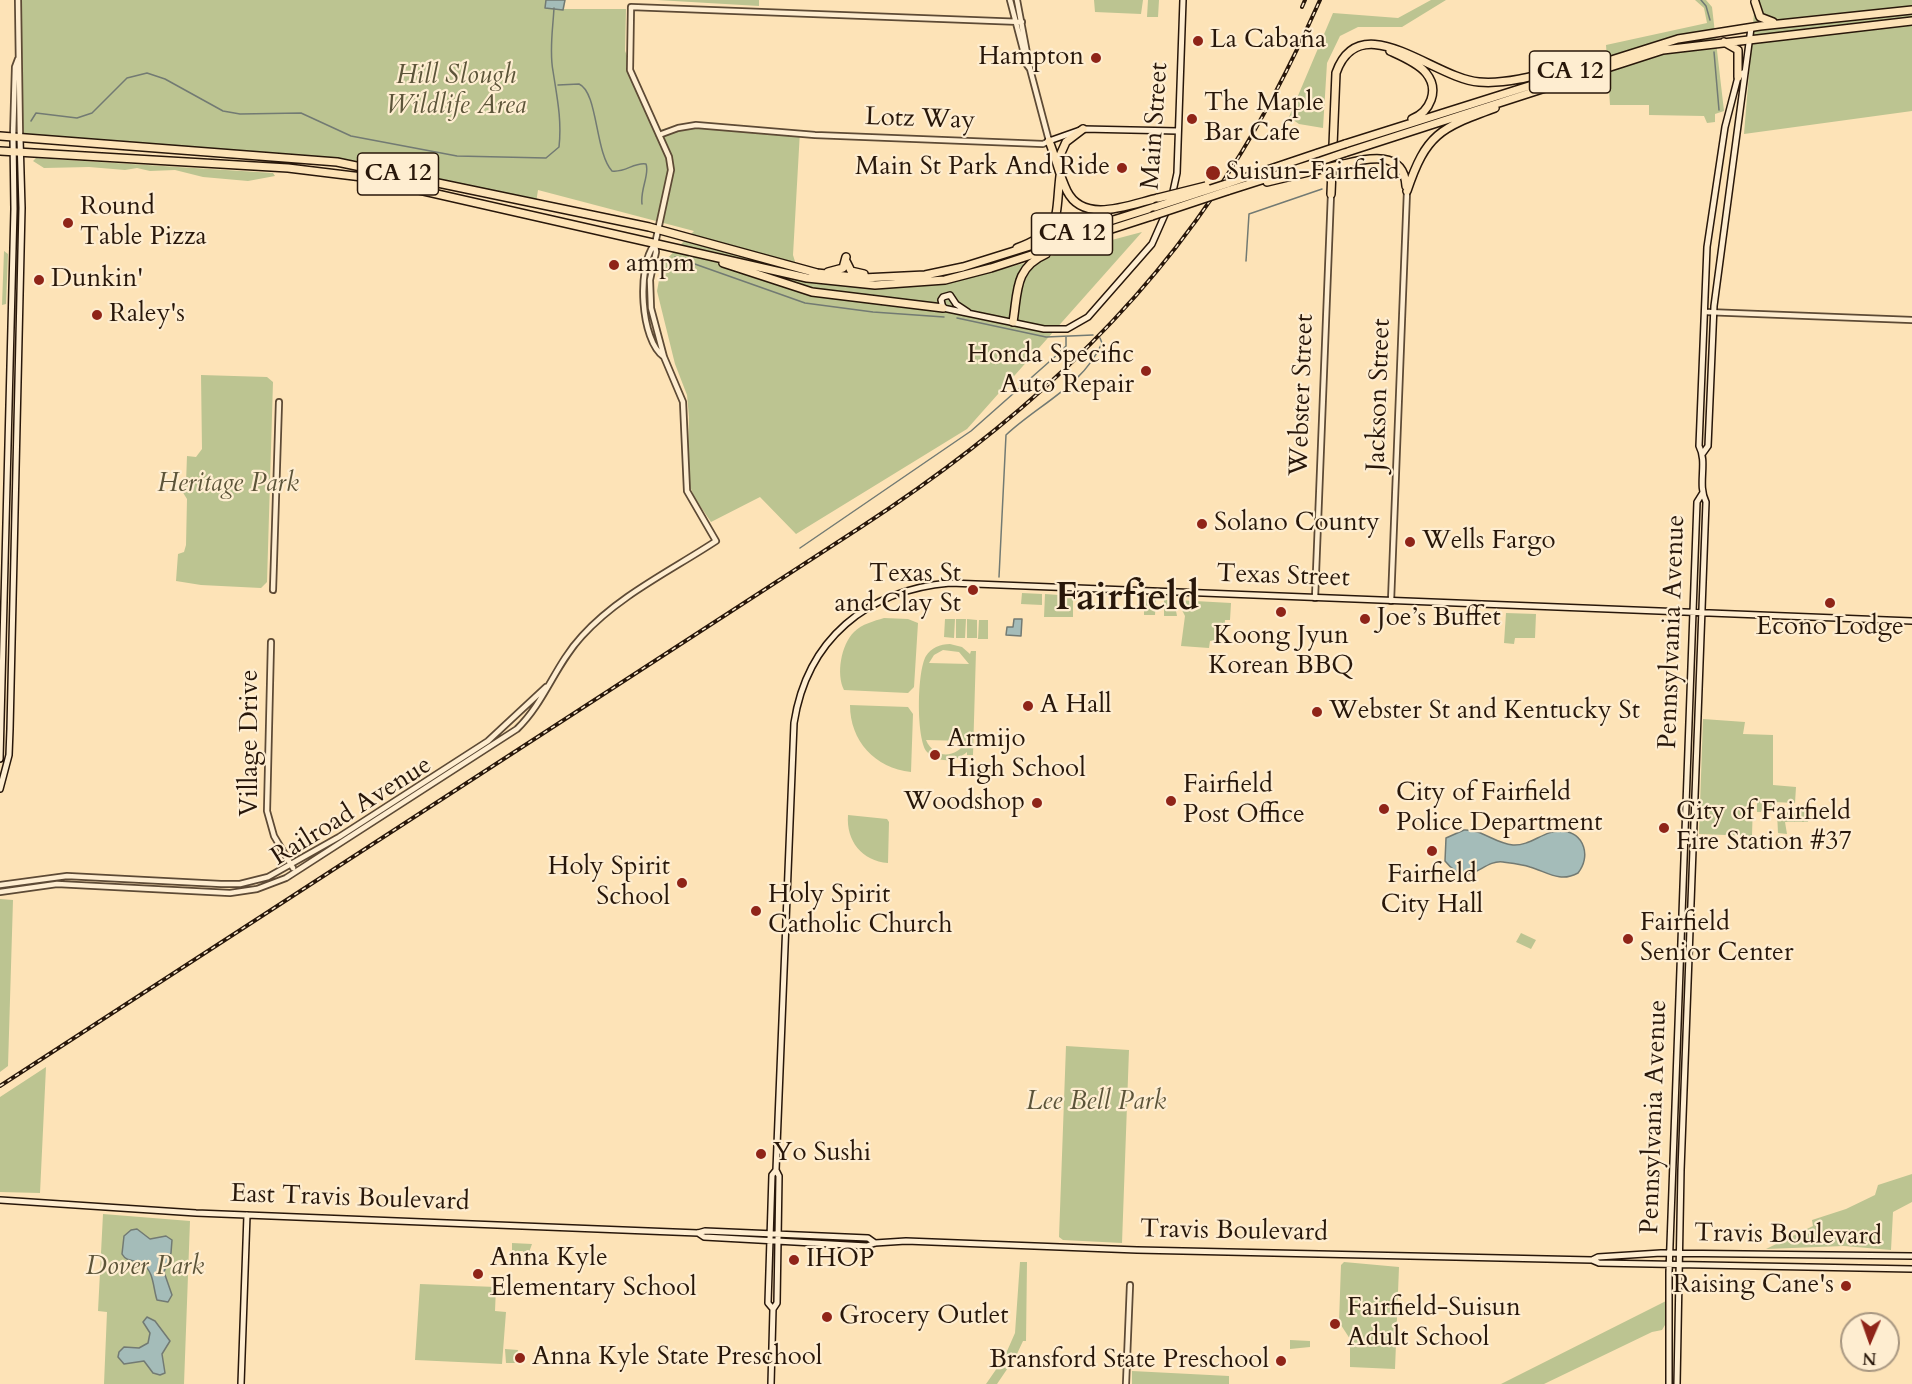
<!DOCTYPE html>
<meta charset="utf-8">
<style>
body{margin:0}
#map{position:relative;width:1912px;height:1384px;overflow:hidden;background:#fde3b7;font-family:Cardo,serif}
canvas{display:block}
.north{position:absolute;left:1840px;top:1312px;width:60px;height:60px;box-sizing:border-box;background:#feedd0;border:2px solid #a89781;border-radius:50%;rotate:182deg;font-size:16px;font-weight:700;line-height:24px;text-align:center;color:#28170a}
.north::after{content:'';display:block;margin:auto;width:21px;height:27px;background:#8f2418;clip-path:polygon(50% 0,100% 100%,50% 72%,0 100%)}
</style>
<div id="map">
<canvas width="1912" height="1384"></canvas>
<div class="north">N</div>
</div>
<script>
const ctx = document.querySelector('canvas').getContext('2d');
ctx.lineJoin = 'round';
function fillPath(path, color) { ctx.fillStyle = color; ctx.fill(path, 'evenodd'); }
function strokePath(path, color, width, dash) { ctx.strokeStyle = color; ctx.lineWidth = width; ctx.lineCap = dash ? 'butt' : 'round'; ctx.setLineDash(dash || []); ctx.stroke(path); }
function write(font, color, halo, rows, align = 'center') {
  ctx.font = font + ' Cardo,serif'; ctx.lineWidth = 4.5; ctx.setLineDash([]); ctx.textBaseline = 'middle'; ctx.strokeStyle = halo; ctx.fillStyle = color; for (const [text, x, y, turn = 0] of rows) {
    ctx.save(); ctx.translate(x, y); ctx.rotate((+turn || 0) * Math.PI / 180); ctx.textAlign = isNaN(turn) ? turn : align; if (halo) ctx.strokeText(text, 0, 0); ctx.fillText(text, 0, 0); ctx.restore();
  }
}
const green = new Path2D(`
 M18,0H558V9H626L625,51L660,130L692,122L800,131L793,255L800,278L972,277L1142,232L967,429L796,534L760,497L711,522L694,497L687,478L689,417L687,395L675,364L657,291L662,264L694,231L538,190L536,203L364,167L20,138Z
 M657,0H759V6Z
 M1143,0L1141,14L1095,12L1094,0Z
 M1148,0H1159L1158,17H1147Z
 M1431,0H1446L1402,27H1358L1340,36L1327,63L1323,128L1299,124L1289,117L1333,13L1398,18Z
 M1695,0H1706L1712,7L1724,111L1715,114V122L1707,123L1704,116L1649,115V105H1610L1606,45L1707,23L1704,8Z
 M1755,0H1912V111L1744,134Z
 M36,158L273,173L275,176L248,181L203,177L175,170L150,171L137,168L125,170L89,167L44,168L33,161Z
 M4,251L8,254L6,304L2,305Z
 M201,375L267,377L273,382L267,582L261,588L201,585L176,581L178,554L184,552L186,545L187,499L182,491L186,483L187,456L196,457L202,449Z
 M1022,593L1042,594V605L1021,604Z
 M1045,594L1073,596V617H1044Z
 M1144,599H1156L1155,615H1144Z
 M1164,600H1174L1177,616H1164Z
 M1177,600L1231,603L1230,620H1225L1224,639L1210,641L1209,648L1181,646L1185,616Z
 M1506,613L1536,614L1535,638H1515L1514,644L1504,643Z
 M884,618L908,619L918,623L914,687L908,693L844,690C836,674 841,645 854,632C862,624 874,621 884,618Z
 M945,619H955L954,638L944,637Z
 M956,619H966L965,638H956Z
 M967,619L977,620V638H967Z
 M979,620H988V639H978Z
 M950,644L962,647L970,654L971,651H976L973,755H967V752C954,763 939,763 927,752C916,739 917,671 926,656C931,648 940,644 950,644ZM943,650L959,652L969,664L929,663L934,655ZM926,740L966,741C957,759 934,759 926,740Z
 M850,705L908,707L913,714L911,772C875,768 850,741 850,705Z
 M1703,719L1745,722L1743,734L1773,735V785L1796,787L1795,803L1774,802L1773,810L1762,809L1761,812H1757V802L1753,801L1752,836L1699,834Z
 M1800,809H1809L1808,822H1785L1787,834L1778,833L1777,812L1800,813Z
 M848,815L887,819L889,822L888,863C862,861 846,841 848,815Z
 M0,899L13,900L8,1066L0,1072Z
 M1521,933L1536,940L1531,949L1516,942Z
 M1066,1046L1129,1050L1122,1243L1063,1240L1059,1237Z
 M46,1067L40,1193L0,1192V1097Z
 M1912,1174V1202L1893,1212L1891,1250L1844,1246L1766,1249L1813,1226L1812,1220L1846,1209L1875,1195L1878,1185Z
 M103,1214L190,1221L184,1384H104L107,1312L98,1311Z
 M512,1243L532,1244L527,1258L522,1257L523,1251H519L518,1262L512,1261Z
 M1020,1262H1027L1026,1341H1023L1016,1356L997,1384H986L1004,1358L1015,1333Z
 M1344,1262L1399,1267L1395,1369L1350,1367V1339L1339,1322L1341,1265Z
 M420,1284L496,1287L495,1311L506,1312L502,1364L415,1360Z
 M1666,1301L1665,1325L1662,1330L1652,1332L1544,1384H1501Z
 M1290,1340L1310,1341V1347L1290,1349Z
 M505,1349L518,1350L517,1363H506Z
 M1132,1371L1229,1376V1384H1132Z`);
const water = new Path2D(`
 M546,0H565L563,10L545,8Z
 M1014,619H1022L1021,636L1006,635L1007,627H1013Z
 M1464,830C1482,829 1494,843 1513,845C1531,846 1544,830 1562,831C1585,833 1591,857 1578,873C1560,883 1547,872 1530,867C1522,864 1511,863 1503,862C1481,859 1470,892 1445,861L1446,838Z
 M137,1229L150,1239L166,1236L172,1240L171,1253L164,1272L172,1295L168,1302L157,1300C153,1288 154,1272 143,1264C135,1259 127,1263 122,1254L124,1236L131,1230Z
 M147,1317L155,1321L170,1341L162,1354L165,1373L160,1375L153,1373L144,1361L124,1364L118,1357L119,1352L124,1347L139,1348L148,1343L150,1333L143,1322Z`);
const stream = new Path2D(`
 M1701,0L1706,6L1710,20
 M1714,52L1719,110
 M558,85L579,84C598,92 595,153 612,171C625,173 634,162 646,164C650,174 640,189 642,204
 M31,121L36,113L77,118L92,113L127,78L147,73L165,79L223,111L240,114L301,113L351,136L457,156L546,158L559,147C562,120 557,97 553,71C549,51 553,28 554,8
 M675,257L805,303L873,312L944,317
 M1246,261L1249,214L1322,189
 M957,318L1046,337L1093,335
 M800,548L971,431L1058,354L1066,346V337
 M999,577L1006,435C1039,404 1083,386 1102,343L1100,338`);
const tertiary = new Path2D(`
 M18,0L20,138
 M1010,0L1027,65L1030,69
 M659,135L678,128L696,125L815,135L1043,144L1049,141L1030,69L1017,0
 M13,137L15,67L18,59
 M654,245C637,267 640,340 664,357
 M1706,312L1912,320
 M273,590L279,402
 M1315,598L1331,194
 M1391,601L1407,191
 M271,642L267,811L274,836L293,868
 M0,885L67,876L221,884H240L268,877L339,837L488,741L546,687
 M0,892L57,884L230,893L257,889L286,878L517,729C545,702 555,665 582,636C618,596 672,570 716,541L687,491L683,402L664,357L651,308L650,280L656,252L655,244L671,170L669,157L630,70L631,7L1022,22
 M1126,1384L1130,1285`);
const secondary = new Path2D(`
 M1049,141L1083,129L1178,131
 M1172,196L1177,173L1183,0
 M968,312L956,304L950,295L943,297L941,300L943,308L1044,329H1067L1088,317L1152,244L1167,210
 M1703,453L1708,446L1714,306L1751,28
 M0,759L14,209L13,137
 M0,789L9,755L10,729L22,208L20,138
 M0,1200L196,1213L698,1233L705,1231L868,1238L875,1243
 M698,1233L704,1237L867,1246L875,1243L906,1241L1137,1250L1592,1260L1599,1263L1912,1269
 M1592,1260L1598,1257L1661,1253L1912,1256
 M773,1309L768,1303L772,1175L776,1170
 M241,1384L247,1215
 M771,1384L773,1309L777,1303L779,1176L776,1170L794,723C807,639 867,590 950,583L1912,621
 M1669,1384V1272L1697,502L1702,494
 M1677,1384L1681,1170L1706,502C1697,484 1708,463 1699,446L1707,247L1725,127L1738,77L1743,73`);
const trunk = new Path2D(`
 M1755,2L1760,17L1773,22
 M1724,42L1738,50V77
 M1390,51C1401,56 1418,63 1426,73C1440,90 1430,112 1412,119
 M0,136L337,162L649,227L817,273L863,278L925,275L963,267L1155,207
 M1049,141C1056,158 1059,175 1067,191C1084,225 1131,204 1158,198
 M1345,144L1678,39L1760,26L1912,10
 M0,151L288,168L362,177L807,278L875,285L945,280L991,268L1152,216
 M1344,153L1663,50L1912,21
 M1057,162L1066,142L1083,129
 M1344,164C1368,158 1404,150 1406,186
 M1267,182L1317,170
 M1226,184L1318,153
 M1227,191L1318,162
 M1407,191C1426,134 1440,128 1495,108
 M1331,194L1336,73C1360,5 1435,79 1479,82C1514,85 1552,70 1586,62
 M1017,248C1063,231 1055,217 1060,176
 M846,261L851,271L864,274
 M723,263L812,292L943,308
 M828,272L843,268L846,257
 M1013,322C1018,292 1014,268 1046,254`);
const rail = new Path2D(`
 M1302,7L1305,0
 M0,1086L861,527C1007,432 1137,318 1231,169C1266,115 1294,58 1320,0`);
const trunkBridge = new Path2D(`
 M1318,153L1345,144
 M1318,162L1344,153
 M1317,170L1344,164
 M1158,198L1206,186
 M1155,207L1226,184
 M1152,216L1227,191`);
const markers = [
 [1198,41,6,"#8f2418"],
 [1096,58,6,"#8f2418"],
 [1192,119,6,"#8f2418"],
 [1122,168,6,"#8f2418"],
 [1213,173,8,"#8f2418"],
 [68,223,6,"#8f2418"],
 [614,265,6,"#8f2418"],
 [39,280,6,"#8f2418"],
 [97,315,6,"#8f2418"],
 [1146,371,6,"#8f2418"],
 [1202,524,6,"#8f2418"],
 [1410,542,6,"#8f2418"],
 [973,590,6,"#8f2418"],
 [1830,603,6,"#8f2418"],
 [1281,612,6,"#8f2418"],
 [1365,619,6,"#8f2418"],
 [1028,706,6,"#8f2418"],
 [1317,712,6,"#8f2418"],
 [935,755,6,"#8f2418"],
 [1171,801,6,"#8f2418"],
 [1037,803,6,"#8f2418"],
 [1384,809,6,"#8f2418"],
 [1664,828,6,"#8f2418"],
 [1432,851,6,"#8f2418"],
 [682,883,6,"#8f2418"],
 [756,911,6,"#8f2418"],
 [1628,939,6,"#8f2418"],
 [761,1154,6,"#8f2418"],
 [794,1260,6,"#8f2418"],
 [478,1274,6,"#8f2418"],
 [1846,1286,6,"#8f2418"],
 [827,1317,6,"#8f2418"],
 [1335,1324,6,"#8f2418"],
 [520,1358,6,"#8f2418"],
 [1281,1361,6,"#8f2418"]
];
const shields = [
 [1570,72,81],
 [398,174,81],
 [1072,234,81]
];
const shieldNames = [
 ["CA 12",1570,72],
 ["CA 12",398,174],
 ["CA 12",1072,234]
];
const poiNames = [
 ["La Cabaña",1210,41],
 ["Hampton",1084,58,"right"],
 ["The Maple",1204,104],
 ["Bar Cafe",1204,134],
 ["Main St Park And Ride",1110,168,"right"],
 ["Suisun-Fairfield",1226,173],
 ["Round",80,208],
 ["Table Pizza",80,238],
 ["ampm",626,265],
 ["Dunkin'",51,280],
 ["Raley's",109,315],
 ["Honda Specific",1134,356,"right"],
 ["Auto Repair",1134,386,"right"],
 ["Solano County",1214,524],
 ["Wells Fargo",1422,542],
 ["Texas St",961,575,"right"],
 ["and Clay St",961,605,"right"],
 ["Joe’s Buffet",1377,619],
 ["Econo Lodge",1830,628,"center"],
 ["Koong Jyun",1281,637,"center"],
 ["Korean BBQ",1281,667,"center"],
 ["A Hall",1040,706],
 ["Webster St and Kentucky St",1329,712],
 ["Armijo",947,740],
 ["High School",947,770],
 ["Fairfield",1183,786],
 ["Post Office",1183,816],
 ["City of Fairfield",1396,794],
 ["Police Department",1396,824],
 ["Woodshop",1025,803,"right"],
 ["City of Fairfield",1676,813],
 ["Fire Station #37",1676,843],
 ["Holy Spirit",670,868,"right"],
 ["School",670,898,"right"],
 ["Fairfield",1432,876,"center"],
 ["City Hall",1432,906,"center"],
 ["Holy Spirit",768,896],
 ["Catholic Church",768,926],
 ["Fairfield",1640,924],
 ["Senior Center",1640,954],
 ["Yo Sushi",773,1154],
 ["Anna Kyle",490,1259],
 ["Elementary School",490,1289],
 ["IHOP",806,1260],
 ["Raising Cane's",1834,1286,"right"],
 ["Fairfield-Suisun",1347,1309],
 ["Adult School",1347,1339],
 ["Grocery Outlet",839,1317],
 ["Anna Kyle State Preschool",532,1358],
 ["Bransford State Preschool",1269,1361,"right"]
];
const parkNames = [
 ["Hill Slough",456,77],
 ["Wildlife Area",456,107],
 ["Heritage Park",228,485],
 ["Lee Bell Park",1096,1103],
 ["Dover Park",145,1268]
];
const streetNames = [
 ["Lotz Way",920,120,2],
 ["Main Street",1156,126,-86],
 ["Webster Street",1303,395,-88],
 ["Jackson Street",1380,395,-88],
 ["Texas Street",1283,577,2],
 ["Pennsylvania Avenue",1673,632,-88],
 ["Village Drive",251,743,-90],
 ["Railroad Avenue",352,812,-32],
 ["Pennsylvania Avenue",1655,1117,-88],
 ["East Travis Boulevard",350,1199,2],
 ["Travis Boulevard",1234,1232,1],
 ["Travis Boulevard",1788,1236,1]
];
const townNames = [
 ["Fairfield",1127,600]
];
fillPath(green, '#bcc491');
fillPath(water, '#a4bcb9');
strokePath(water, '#727a73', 1.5);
strokePath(stream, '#727a73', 1.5);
strokePath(tertiary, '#5d4a35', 8);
strokePath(secondary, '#28170a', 8);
strokePath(trunk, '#28170a', 10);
strokePath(tertiary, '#feedd0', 4.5);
strokePath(secondary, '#feedd0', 5);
strokePath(trunk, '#fde3b7', 7);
strokePath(rail, '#28170a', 4);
strokePath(rail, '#feedd0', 1.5, [4.5]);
strokePath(trunkBridge, '#28170a', 10, []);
strokePath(trunkBridge, '#fde3b7', 7);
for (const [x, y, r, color] of markers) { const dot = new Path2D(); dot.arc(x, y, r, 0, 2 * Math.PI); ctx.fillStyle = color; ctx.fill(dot); strokePath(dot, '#feedd0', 2); }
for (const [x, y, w] of shields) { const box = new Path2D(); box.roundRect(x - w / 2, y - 21, w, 42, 4.5); ctx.fillStyle = '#feedd0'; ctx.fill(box); strokePath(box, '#28170a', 1.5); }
write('bold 24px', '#28170a', null, shieldNames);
write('26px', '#28170a', '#feedd0', poiNames, 'left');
write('italic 26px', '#5c5439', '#feedd0', parkNames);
write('26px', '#28170a', '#feedd0', streetNames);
write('bold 38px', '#28170a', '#feedd0', townNames);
</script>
